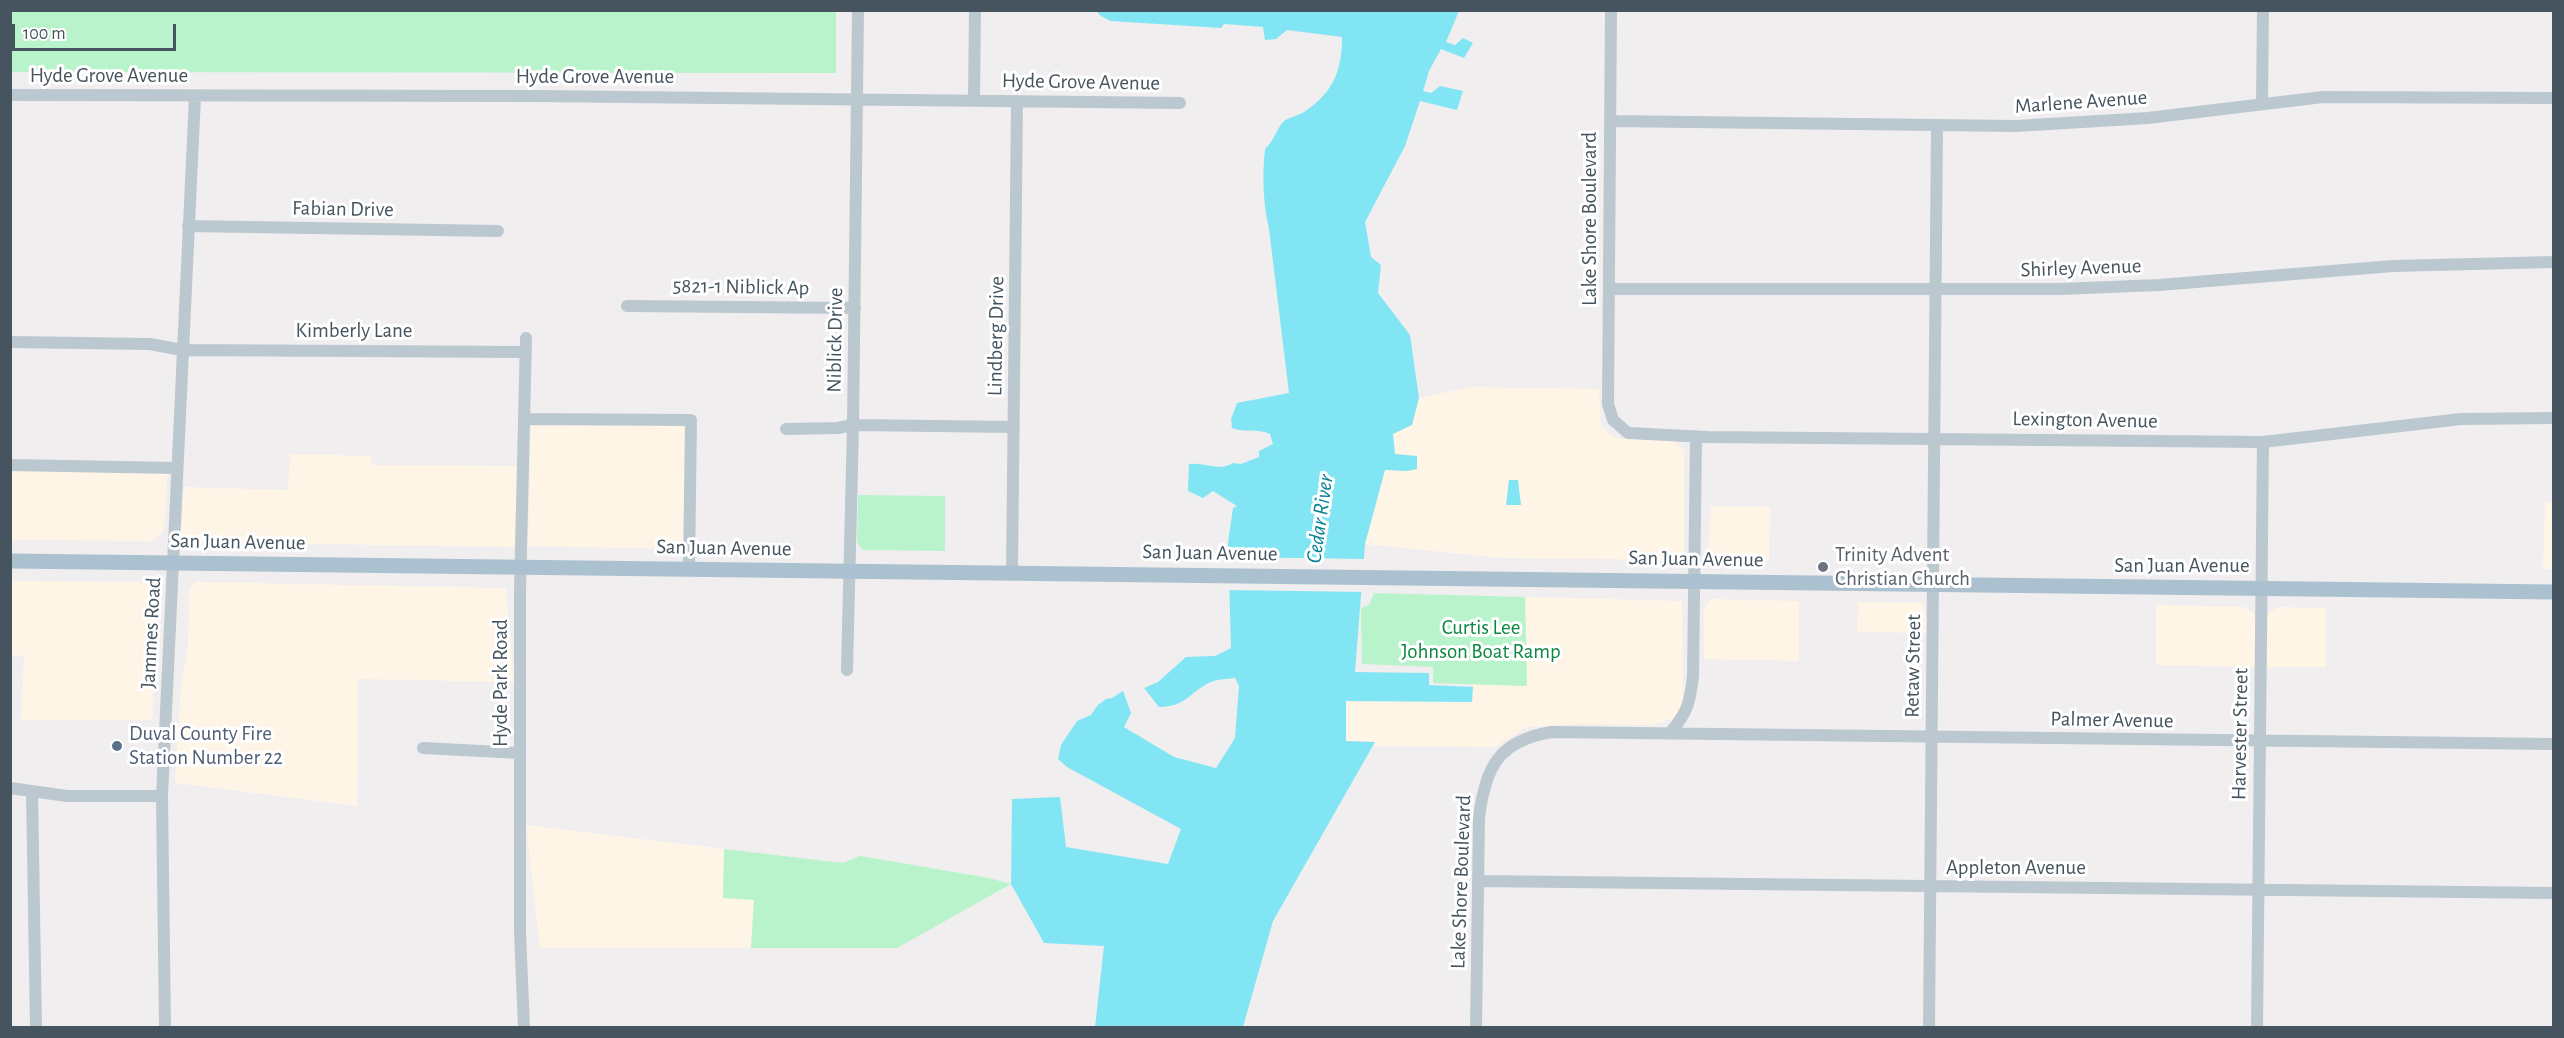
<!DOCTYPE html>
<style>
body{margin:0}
#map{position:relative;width:2564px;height:1038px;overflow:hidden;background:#f1eeef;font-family:"Alegreya Sans",sans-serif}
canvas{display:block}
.frame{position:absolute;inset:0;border:12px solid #45545e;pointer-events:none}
.scale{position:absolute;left:12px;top:24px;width:164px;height:27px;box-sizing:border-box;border:3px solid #45545e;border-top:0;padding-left:8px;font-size:18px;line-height:21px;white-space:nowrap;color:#45545e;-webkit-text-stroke:4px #fff;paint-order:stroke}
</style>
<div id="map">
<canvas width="2564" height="1038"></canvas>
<div class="frame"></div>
<div class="scale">100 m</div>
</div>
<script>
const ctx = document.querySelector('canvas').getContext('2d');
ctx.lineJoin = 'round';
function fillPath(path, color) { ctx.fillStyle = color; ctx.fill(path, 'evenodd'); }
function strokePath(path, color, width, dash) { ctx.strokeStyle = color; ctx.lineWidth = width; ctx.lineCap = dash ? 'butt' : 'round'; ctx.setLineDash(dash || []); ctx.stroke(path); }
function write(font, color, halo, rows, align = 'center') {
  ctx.font = font + ' "Alegreya Sans",sans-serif'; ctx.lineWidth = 6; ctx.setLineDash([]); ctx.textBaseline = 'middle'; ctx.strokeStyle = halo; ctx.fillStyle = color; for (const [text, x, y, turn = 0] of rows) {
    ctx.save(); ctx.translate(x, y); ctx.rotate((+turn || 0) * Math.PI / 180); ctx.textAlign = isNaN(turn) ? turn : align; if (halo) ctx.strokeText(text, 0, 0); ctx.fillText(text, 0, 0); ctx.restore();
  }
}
const commercial = new Path2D(`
 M1471,387L1599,389L1601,427L1616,438L1674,441L1684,450V554L1681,560L1500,558L1365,544L1385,470L1408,471L1395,454L1393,433L1412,425L1419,398Z
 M531,423L686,425L685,549L528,546Z
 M290,454L371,456L372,465L517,466L515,542L513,547L188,542L181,535L184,487L288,490Z
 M11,469L168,470L164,530L154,541L11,540Z
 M2545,502H2553V569H2543Z
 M1711,506L1770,507L1769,561H1710L1708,559Z
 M11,581L147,582L153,585L158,593L152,720H21L24,656L11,655Z
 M196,582L506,588L514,682L358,679L357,806L175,783L181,686L188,647L189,590Z
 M1525,597L1682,601L1683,704L1673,718L1654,725L1578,724L1526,727L1495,747L1373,746L1375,742L1346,741V701L1472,702L1473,684L1527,686Z
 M1710,599L1799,601V661L1704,659V609Z
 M1858,602L1922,603L1929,620V633L1857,632Z
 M2156,605L2245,607L2255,615V667L2156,665Z
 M2278,607L2326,608V667H2265L2266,615Z
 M526,825L724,849L723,897L754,900L751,948H540Z`);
const green = new Path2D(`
 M11,10L836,11V73L11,72Z
 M858,495L945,496V551L862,550L857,542Z
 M1374,593L1525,597L1527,686L1433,683V667L1362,664L1361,608L1369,605Z
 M724,849L843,863L860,856L989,878L1011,884L897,948H751L754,900L723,898Z`);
const water = new Path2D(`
 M1096,11H1459L1446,42L1455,45L1463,38L1473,43L1464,58L1441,49L1429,71L1423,91L1431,93L1440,86L1463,91L1457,110L1420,101L1405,146L1365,222L1371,257L1381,265L1378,293L1410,335L1419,398L1412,425L1393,434L1395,454L1417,456V469L1408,471L1385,470L1365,544L1355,672L1429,673V685L1473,687L1472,702L1346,701V741L1375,742L1273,921L1243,1027H1095L1104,946L1044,943L1011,884L1012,799L1060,797L1066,847L1168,864L1181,829L1067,767L1058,759L1061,745L1077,721L1091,715L1098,705L1106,699L1112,698L1123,691L1131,713L1124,727L1174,757L1216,768L1235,738L1239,686L1235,678C1228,679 1217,679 1211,682C1190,691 1187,707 1159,707L1144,688L1158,682L1186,657L1215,656L1231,648L1228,542L1233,508L1237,506L1213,491L1203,498L1188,491L1189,464C1206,462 1219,472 1233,463L1241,464L1259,457V451L1273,444L1270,434C1257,428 1245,433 1232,428L1231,419L1237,403L1289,393L1269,229C1263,203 1262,175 1265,149C1275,139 1276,130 1283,122C1288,117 1298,116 1304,112C1334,92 1342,70 1342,37L1287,30L1276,39L1265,40L1263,27L1224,24L1221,28L1111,21L1101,16Z
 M1509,480H1518L1521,505H1506Z`);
const pier = new Path2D(`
 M1226,557L1367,559L1365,592L1226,590Z`);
const minor = new Path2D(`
 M1611,10L1608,404L1613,420L1628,433L1707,437L2263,442L2461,419L2554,418
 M10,95L534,96L1180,103
 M974,100L975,10
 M2262,103L2263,10
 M1610,121L2016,126L2148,118L2323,97L2554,98
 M188,226L498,231
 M1609,289H2060L2159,285L2393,266L2554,262
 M627,306L855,308
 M10,342L150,344L182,350L526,352
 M525,419L691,420L689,568
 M786,429L838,428L853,425L1014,427
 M10,465L176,468
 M1012,572L1017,101
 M847,670L853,425L858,10
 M1670,733C1688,712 1690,702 1693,676L1696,437
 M423,748L520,753
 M10,788L67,796H162
 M32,791L36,1028
 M1478,881L2554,893
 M165,1028L162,796L195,97
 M524,1028L520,932V591L526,338
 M1476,1028L1479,818C1485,768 1498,741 1551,732L2554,744
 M1929,1028L1937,126
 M2257,1028L2263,442`);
const major = new Path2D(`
 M10,561L2554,592`);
const markers = [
 [1823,567,6,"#6b7280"],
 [117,746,6,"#5c6f8a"]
];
const streetNames = [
 ["Hyde Grove Avenue",109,76],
 ["Hyde Grove Avenue",595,77],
 ["Hyde Grove Avenue",1081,82,1],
 ["Marlene Avenue",2081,102,-4],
 ["Fabian Drive",343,209,1],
 ["Lake Shore Boulevard",1590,219,-90],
 ["Shirley Avenue",2081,268,-2],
 ["5821-1 Niblick Ap",741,287,1],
 ["Kimberly Lane",354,331],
 ["Lindberg Drive",996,336,-89],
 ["Niblick Drive",835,340,-89],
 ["Lexington Avenue",2085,420,1],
 ["San Juan Avenue",238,542,1],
 ["San Juan Avenue",724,548,1],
 ["San Juan Avenue",1210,553,1],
 ["San Juan Avenue",1696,559,1],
 ["San Juan Avenue",2182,566],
 ["Jammes Road",151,633,-87],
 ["Retaw Street",1913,666,-89],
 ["Hyde Park Road",501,683,-90],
 ["Palmer Avenue",2112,720,1],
 ["Harvester Street",2240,734,-89],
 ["Appleton Avenue",2016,868],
 ["Lake Shore Boulevard",1461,882,-88]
];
const worshipNames = [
 ["Trinity Advent",1835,555],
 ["Christian Church",1835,579]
];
const parkNames = [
 ["Curtis Lee",1481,628],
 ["Johnson Boat Ramp",1481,652]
];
const serviceNames = [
 ["Duval County Fire",129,734],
 ["Station Number 22",129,758]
];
const waterNames = [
 ["Cedar River",1320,519,-82]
];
fillPath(commercial, '#fef5e6');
fillPath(green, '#b9f3cb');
fillPath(water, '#82e5f4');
fillPath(pier, '#f1eeef');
strokePath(minor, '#bbc8cf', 12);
strokePath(major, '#acc1d0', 15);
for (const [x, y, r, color] of markers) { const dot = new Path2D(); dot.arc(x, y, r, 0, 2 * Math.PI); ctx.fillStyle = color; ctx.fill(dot); strokePath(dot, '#fff', 2); }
write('21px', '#45545e', '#fff', streetNames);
write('21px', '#5b616d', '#fff', worshipNames, 'left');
write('21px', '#0e8742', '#fff', parkNames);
write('21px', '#4e5e75', '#fff', serviceNames, 'left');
write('italic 22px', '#038195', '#fff', waterNames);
</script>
